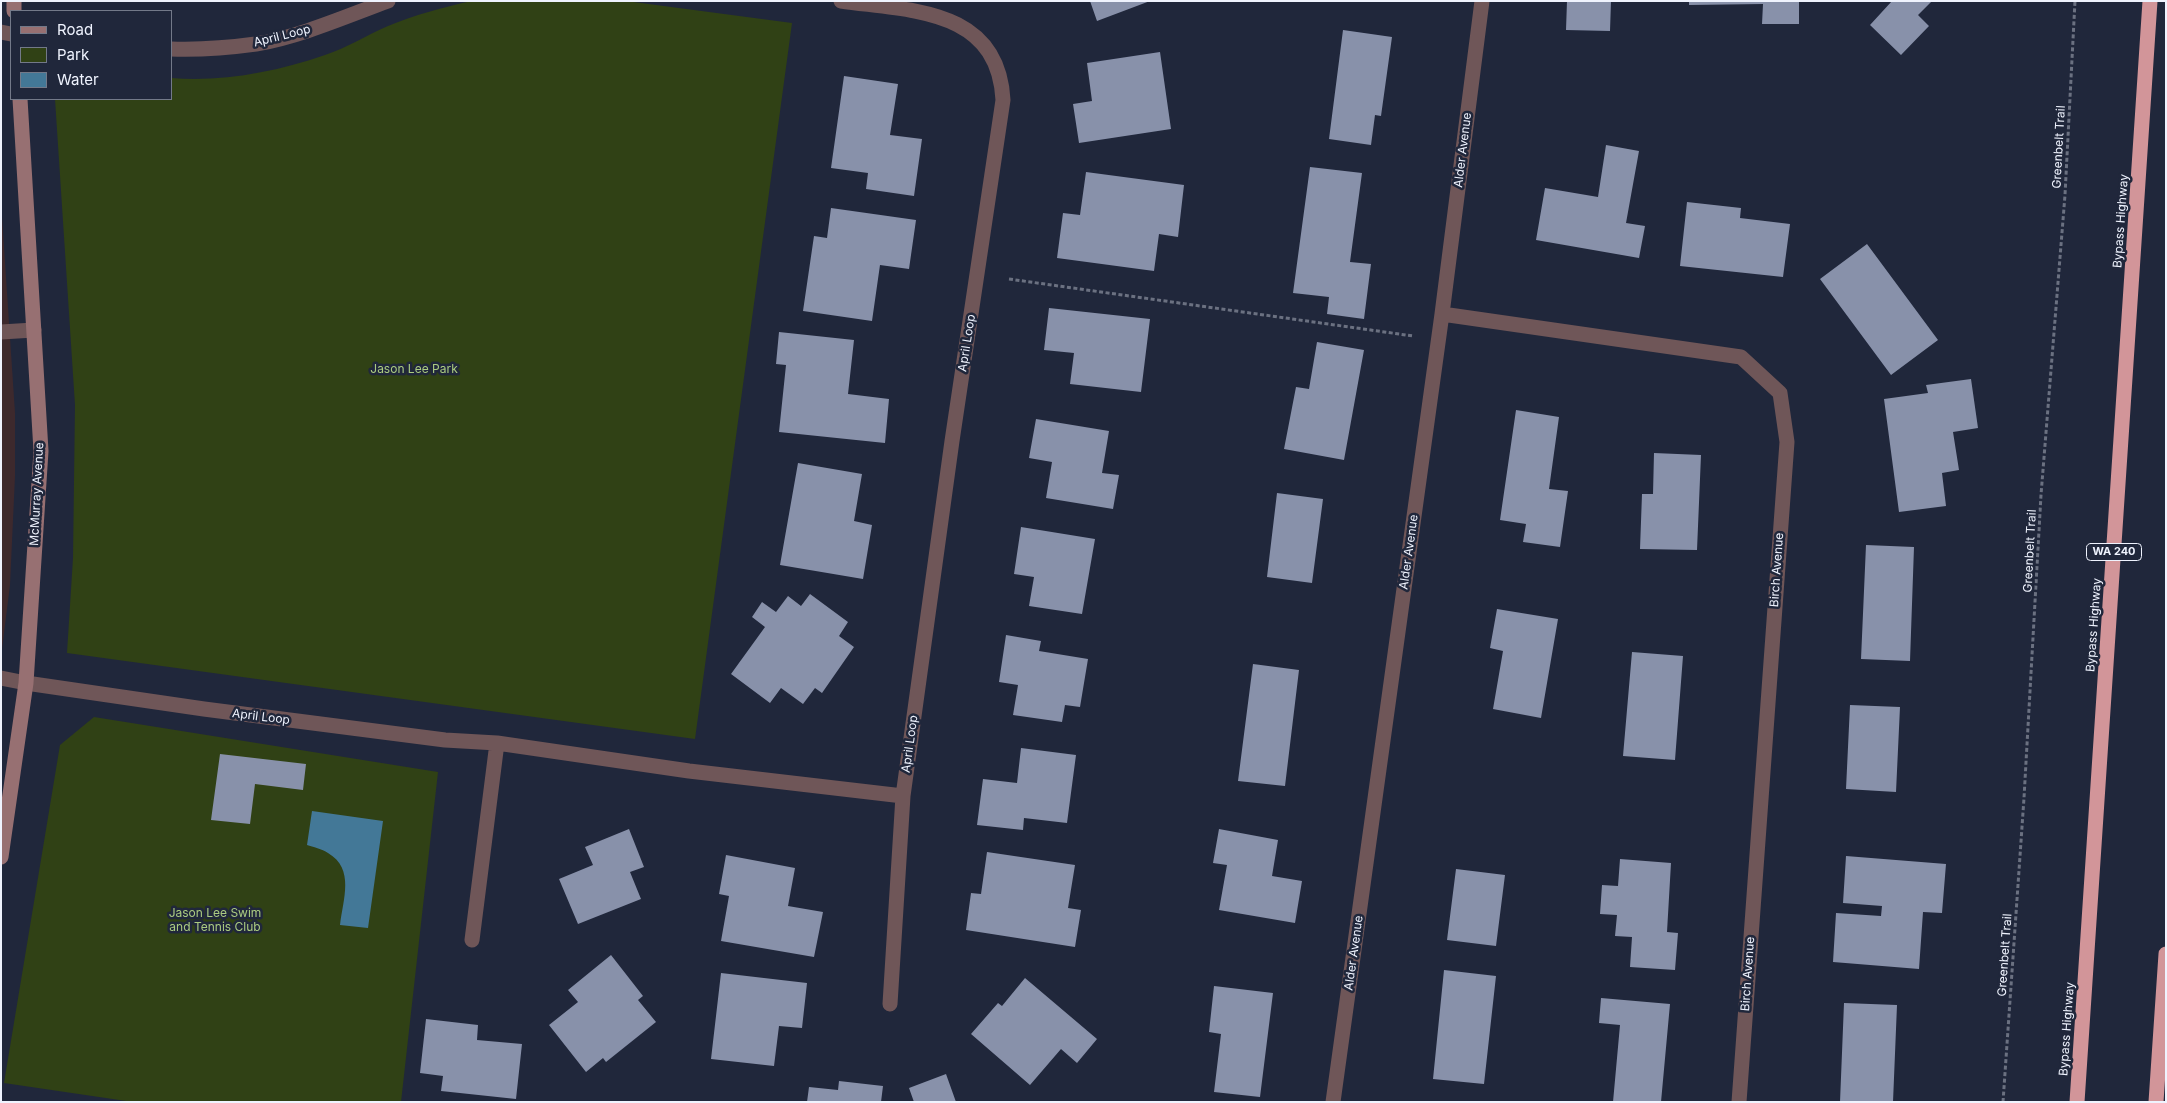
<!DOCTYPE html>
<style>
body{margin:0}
#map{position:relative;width:2167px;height:1103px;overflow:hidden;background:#20273b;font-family:Inter,sans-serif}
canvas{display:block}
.frame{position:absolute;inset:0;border:2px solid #eff3fe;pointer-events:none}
.legend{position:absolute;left:10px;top:10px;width:162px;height:90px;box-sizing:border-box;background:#20273b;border:1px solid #737989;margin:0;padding:6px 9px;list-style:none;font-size:15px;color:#eff3fe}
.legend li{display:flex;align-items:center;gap:10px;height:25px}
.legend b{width:25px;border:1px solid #737989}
</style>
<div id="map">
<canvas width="2167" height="1103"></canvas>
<div class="frame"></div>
<ul class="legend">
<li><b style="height:6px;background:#977072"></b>Road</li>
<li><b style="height:14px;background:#304115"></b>Park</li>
<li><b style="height:14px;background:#437897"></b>Water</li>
</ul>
</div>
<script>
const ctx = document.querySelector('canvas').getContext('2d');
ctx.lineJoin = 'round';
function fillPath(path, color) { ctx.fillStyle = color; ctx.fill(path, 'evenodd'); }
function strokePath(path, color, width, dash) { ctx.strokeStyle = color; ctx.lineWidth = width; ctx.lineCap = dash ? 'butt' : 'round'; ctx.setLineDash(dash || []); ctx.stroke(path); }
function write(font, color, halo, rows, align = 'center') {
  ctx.font = font + ' Inter,sans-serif'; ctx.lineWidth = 5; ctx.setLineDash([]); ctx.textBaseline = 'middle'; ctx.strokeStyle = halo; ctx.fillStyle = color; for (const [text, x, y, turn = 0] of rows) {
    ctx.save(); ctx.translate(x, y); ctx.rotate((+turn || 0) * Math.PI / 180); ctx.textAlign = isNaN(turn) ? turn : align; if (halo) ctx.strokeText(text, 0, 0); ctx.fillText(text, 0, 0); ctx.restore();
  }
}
const education = new Path2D(`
 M1,202L15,413V476L10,585L1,657Z`);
const green = new Path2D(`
 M472,1H626L792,23L695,739L67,653L73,558L75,405L55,99H171V78C223,82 276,72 325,55C347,48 367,35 388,26C415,15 443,7 472,1Z
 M94,717L438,772L401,1102H133L4,1083L60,745Z`);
const water = new Path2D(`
 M312,811L383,821L368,928L340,925C343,899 355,869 328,853C322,849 313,847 307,845Z`);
const building = new Path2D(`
 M1090,1H1150L1097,21Z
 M1567,1H1611L1610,31L1566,30Z
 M1689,1H1799V24H1762L1763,4L1689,5Z
 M1892,1H1932L1918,15L1929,26L1901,55L1870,25Z
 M1343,30L1392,37L1381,116L1375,115L1371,145L1329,139Z
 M1160,52L1171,129L1079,143L1073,104L1092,101L1087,63Z
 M844,76L898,84L890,135L922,139L914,196L866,189L868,173L831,168Z
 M1606,145L1639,151L1626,223L1645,226L1639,258L1536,240L1545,188L1598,197Z
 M1310,167L1362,173L1350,262L1371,264L1364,319L1327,314L1329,297L1293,293Z
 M1086,172L1184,185L1178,237L1159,234L1154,271L1057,258L1063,213L1080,215Z
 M1687,202L1741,208L1740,218L1790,224L1783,277L1680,266Z
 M831,208L916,220L909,269L880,265L872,321L803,311L814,236L827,238Z
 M1867,244L1938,340L1891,375L1820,279Z
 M1049,308L1150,319L1141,392L1070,384L1074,353L1044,350Z
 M779,332L854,340L848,394L889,399L885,443L779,432L786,365L776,364Z
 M1317,342L1364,350L1344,460L1284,449L1296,387L1309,389Z
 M1971,379L1978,428L1953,432L1959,470L1942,473L1946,506L1899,512L1884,399L1928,393L1926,385Z
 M1516,410L1559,417L1549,489L1568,491L1560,547L1523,542L1526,524L1500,520Z
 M1036,419L1109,431L1102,473L1119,475L1113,509L1046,498L1052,462L1029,458Z
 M1654,453L1701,455L1697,550L1640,549L1642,494H1653Z
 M798,463L862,474L854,521L872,525L863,579L780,565Z
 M1277,493L1323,499L1312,583L1267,577Z
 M1021,527L1095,539L1082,614L1029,606L1034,577L1014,574Z
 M1866,545L1914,547L1910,661L1861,659Z
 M810,594L848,622L839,636L854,647L822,693L815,688L803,704L781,688L770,703L731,674L765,627L752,617L762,602L776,612L788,596L801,606Z
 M1497,609L1558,619L1541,718L1493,709L1503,651L1490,648Z
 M1006,635L1041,641L1039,651L1088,659L1080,707L1065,705L1062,722L1013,715L1018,685L999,682Z
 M1632,652L1683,656L1675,760L1623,756Z
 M1253,664L1299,670L1285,786L1238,781Z
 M1850,705L1900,707L1896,792L1846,789Z
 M1021,748L1076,755L1067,823L1024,818L1023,830L977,825L983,779L1017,783Z
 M220,754L306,764L303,790L255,784L250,824L211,820Z
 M629,829L644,867L630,872L641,899L578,924L559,879L593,865L585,847Z
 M1219,829L1278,840L1272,876L1302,881L1295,923L1219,910L1227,865L1213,863Z
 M987,852L1075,865L1068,908L1081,910L1075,947L966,930L971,893L981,894Z
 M726,855L795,868L788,906L823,912L814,957L721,941L729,896L719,894Z
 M1846,856L1946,864L1942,913L1923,912L1919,969L1833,962L1836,913L1881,916L1882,906L1843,903Z
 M1620,859L1671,863L1667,932L1678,933L1675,970L1630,967L1632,937L1615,936L1617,915L1600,914L1602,885L1618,886Z
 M1456,869L1505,875L1496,946L1447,940Z
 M611,955L643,996L638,1000L656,1022L606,1062L603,1058L586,1072L549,1025L578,1002L568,990Z
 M1444,970L1496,976L1484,1084L1433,1079Z
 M721,973L807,983L802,1028L779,1026L774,1066L711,1059Z
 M1025,978L1097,1039L1077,1063L1061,1049L1030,1085L971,1034L998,1003L1002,1006Z
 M1214,986L1273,993L1260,1097L1214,1092L1221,1034L1209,1032Z
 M1601,998L1670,1004L1661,1102H1613L1620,1025L1599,1023Z
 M1844,1003L1897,1005L1893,1102H1840Z
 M426,1019L478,1025L477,1040L522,1044L516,1099L441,1091L443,1076L420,1073Z
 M946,1074L956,1102H914L909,1088Z
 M839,1081L883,1086L881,1102H807L809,1087L838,1090Z`);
const path = new Path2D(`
 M1009,279L1413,336
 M2003,1102L2024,798L2041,495L2065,195L2075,1`);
const lane = new Path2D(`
 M1,332L34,330
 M1,678L26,683`);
const street = new Path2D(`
 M841,1C911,11 998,8 1003,100L952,441L903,796L890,1004
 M1,32L11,34
 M171,49C200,50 227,48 256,44C299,37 347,16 388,1
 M1442,314L1741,357L1780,393L1787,442L1739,1102
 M26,683L204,709L445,740L497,743L689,771L903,796
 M472,940L497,743
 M1333,1102L1442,314L1482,1`);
const secondary = new Path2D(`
 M14,1V11
 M1,857L26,683L41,451L20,99`);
const highway = new Path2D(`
 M2077,1102L2150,1
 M2156,1102L2166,954`);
const shields = [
 [2114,552,55]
];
const shieldNames = [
 ["WA 240",2114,552]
];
const streetNames = [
 ["April Loop",282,36,-14],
 ["Greenbelt Trail",2059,147,-87],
 ["Alder Avenue",1463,150,-83],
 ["Bypass Highway",2121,221,-86],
 ["April Loop",967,343,-81],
 ["McMurray Avenue",37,494,-87],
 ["Greenbelt Trail",2030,551,-87],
 ["Alder Avenue",1409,552,-82],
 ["Birch Avenue",1777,570,-86],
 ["Bypass Highway",2094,625,-86],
 ["April Loop",261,717,7],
 ["April Loop",910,744,-82],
 ["Alder Avenue",1354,953,-82],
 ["Greenbelt Trail",2005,955,-86],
 ["Birch Avenue",1748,974,-86],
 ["Bypass Highway",2067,1029,-86]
];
const parkNames = [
 ["Jason Lee Park",414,369],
 ["Jason Lee Swim",215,913],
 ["and Tennis Club",215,927]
];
fillPath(education, '#3d292d');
fillPath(green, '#304115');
fillPath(water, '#437897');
fillPath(building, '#8891aa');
strokePath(path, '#6b7181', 3, [4, 2.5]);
strokePath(lane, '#6f5658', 15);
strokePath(street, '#6f5658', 15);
strokePath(secondary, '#977072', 15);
strokePath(highway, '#d29599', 15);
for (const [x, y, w] of shields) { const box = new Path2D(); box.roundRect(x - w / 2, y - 8.5, w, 17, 4); ctx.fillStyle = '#20273b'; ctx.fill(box); strokePath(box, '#eff3fe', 1); }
write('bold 11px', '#eff3fe', null, shieldNames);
write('12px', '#eff3fe', '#20273b', streetNames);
write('12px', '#abcb81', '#20273b', parkNames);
</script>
